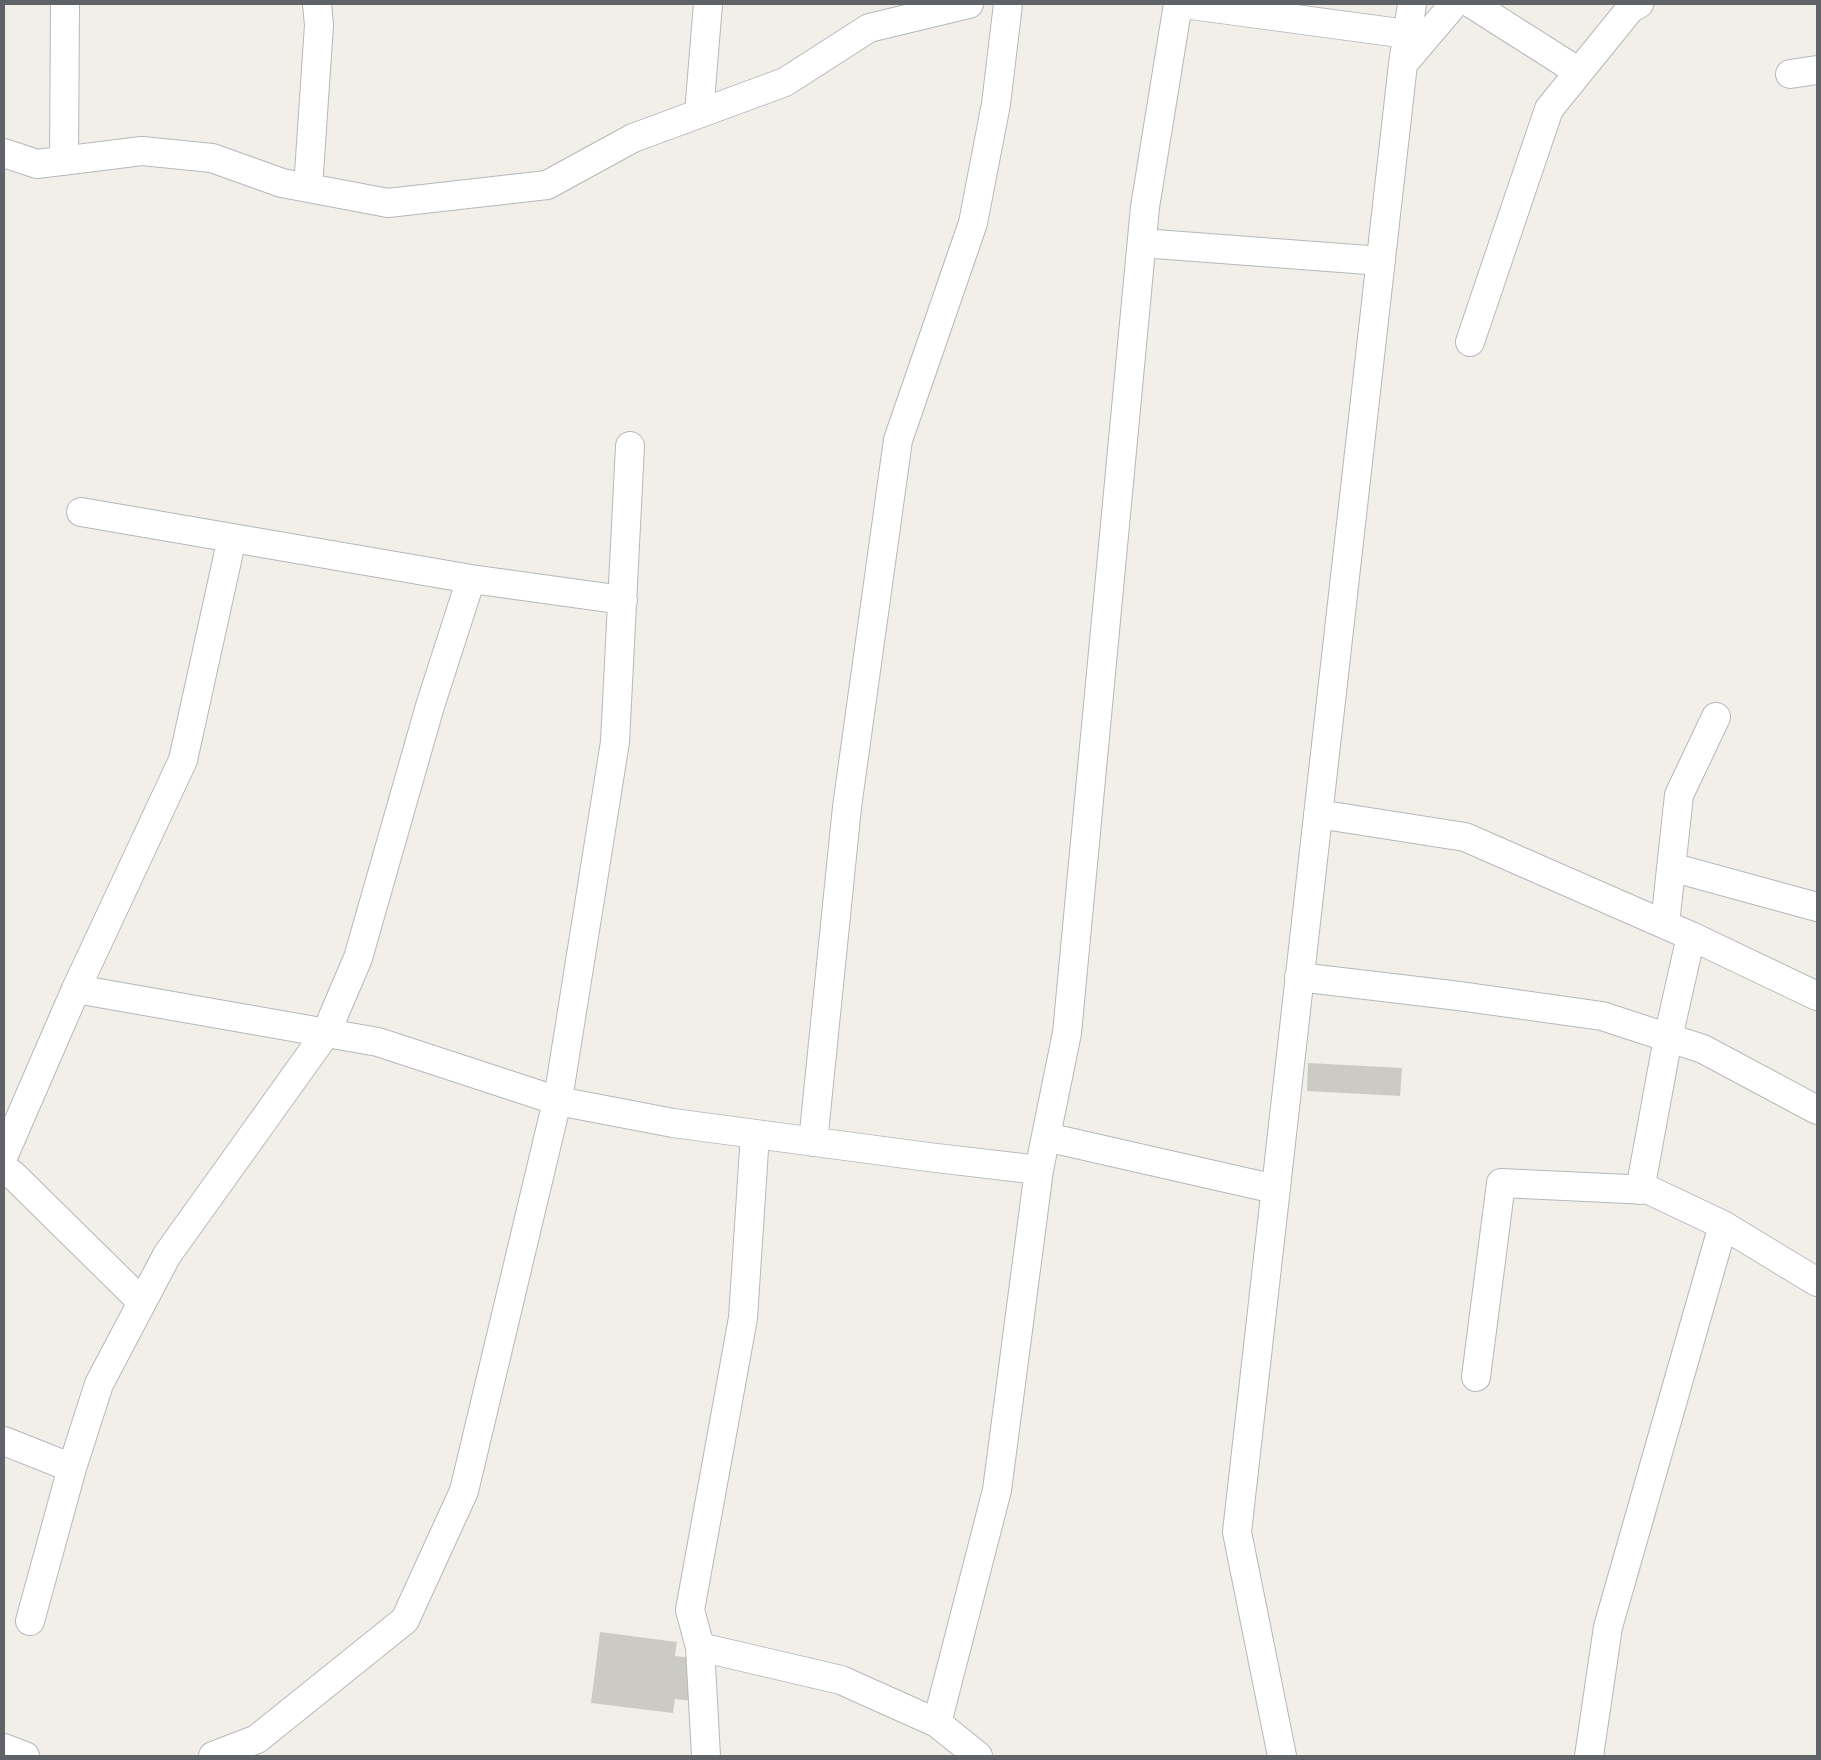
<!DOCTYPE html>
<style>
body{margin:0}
#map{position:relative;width:1821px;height:1760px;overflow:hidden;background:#f1efe8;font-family:"Exo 2",sans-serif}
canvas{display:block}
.frame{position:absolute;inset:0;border:5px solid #5f6368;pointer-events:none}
</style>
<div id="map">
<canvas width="1821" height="1760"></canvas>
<div class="frame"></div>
</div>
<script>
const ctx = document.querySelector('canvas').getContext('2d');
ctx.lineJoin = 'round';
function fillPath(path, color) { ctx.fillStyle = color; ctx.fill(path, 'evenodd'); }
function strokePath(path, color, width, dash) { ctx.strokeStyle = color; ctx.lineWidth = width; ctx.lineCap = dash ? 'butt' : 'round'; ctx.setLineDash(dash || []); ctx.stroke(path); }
const building = new Path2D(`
 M1308,1063L1402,1068L1400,1096L1307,1091Z
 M600,1632L677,1642L675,1656L716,1661L710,1703L675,1699L673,1713L591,1703Z`);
const minor = new Path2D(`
 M1184,4L1407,34
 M1472,4L1579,72
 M1403,64L1454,4
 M1790,74L1817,70
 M699,113L708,4
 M4,153L37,164L142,151L212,158L282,183L388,203L547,185L633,138L785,82L869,28L969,4
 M64,161L65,4
 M308,188L319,25L317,4
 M1142,243L1381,261
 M1470,342L1549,109L1630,9L1639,4
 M81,512L471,579L623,600
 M1318,814L1465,837L1691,936L1668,1038L1640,1190
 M1671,867L1817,907
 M1665,924L1679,795L1716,717
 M1691,936L1817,996
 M1299,977L1459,996L1602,1016L1703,1049L1817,1110
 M76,989L378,1042L558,1101L673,1123L928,1157L1039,1170
 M1046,1137L1275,1189
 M813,1142L847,807L898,440L973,223L996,104L1008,4
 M4,1155L76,989L183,760L232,538
 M4,1169L12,1174L142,1302
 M1476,1377L1501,1183L1649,1190L1723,1225L1817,1282
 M4,1441L72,1468
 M30,1621L72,1468L99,1384L167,1255L326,1033L358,958L430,706L471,579
 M700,1647L690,1610L743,1318L755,1134
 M937,1723L997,1490L1039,1170L1067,1033L1145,207L1178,4
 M4,1748L25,1756
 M213,1756L257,1739L405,1620L464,1491L559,1093L615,742L630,446
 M706,1756L700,1647L841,1680L937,1723L978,1756
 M1282,1756L1237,1532L1403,64L1412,4
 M1589,1756L1608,1627L1723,1225`);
fillPath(building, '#cccac5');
strokePath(minor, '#b5b8bc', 30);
strokePath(minor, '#fff', 28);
</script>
